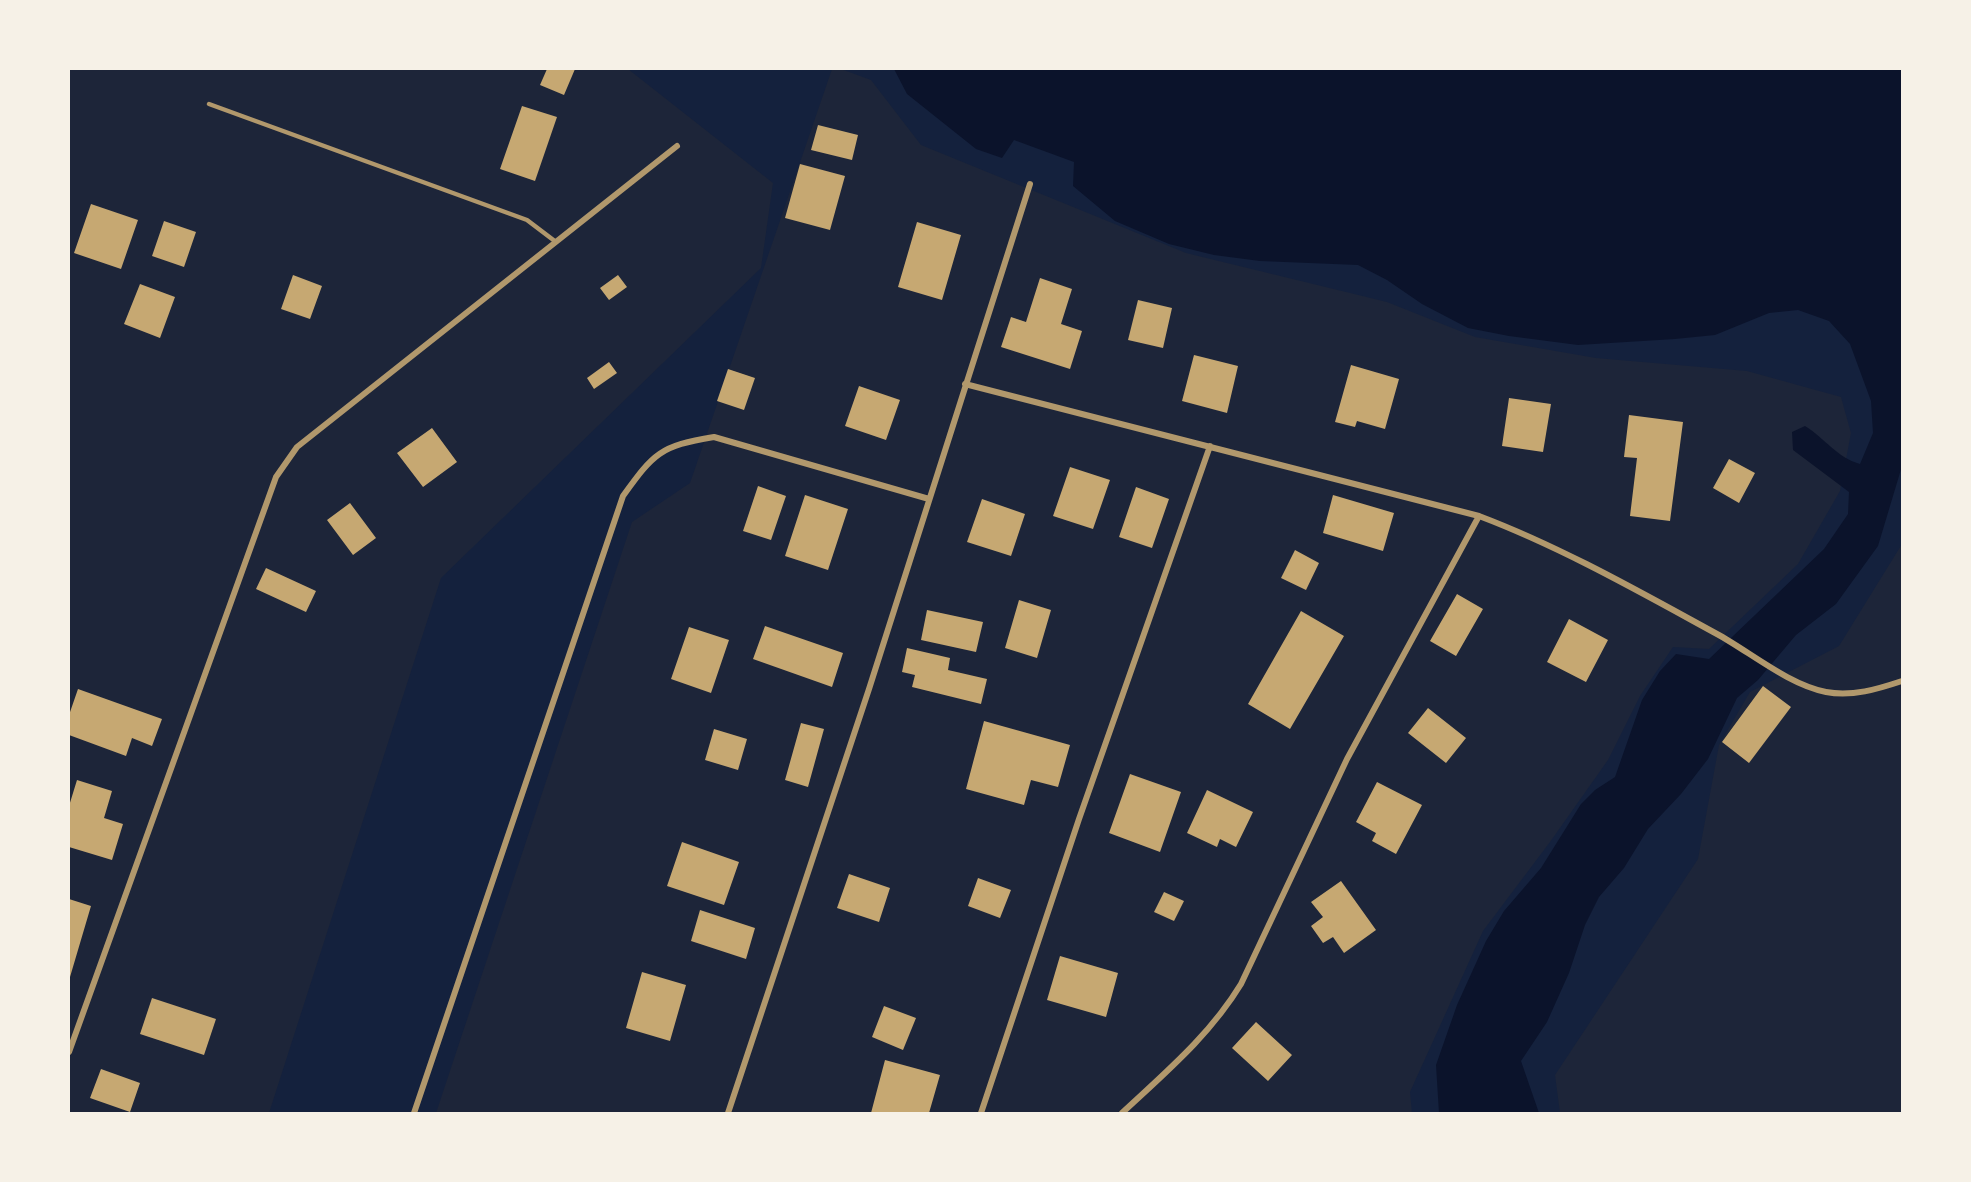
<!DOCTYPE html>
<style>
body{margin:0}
#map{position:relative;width:1971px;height:1182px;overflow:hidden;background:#14213d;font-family:"Golos Text",sans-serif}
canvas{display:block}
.frame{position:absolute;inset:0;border:70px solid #f6f1e7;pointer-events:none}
</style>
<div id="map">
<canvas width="1971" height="1182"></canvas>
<div class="frame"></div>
</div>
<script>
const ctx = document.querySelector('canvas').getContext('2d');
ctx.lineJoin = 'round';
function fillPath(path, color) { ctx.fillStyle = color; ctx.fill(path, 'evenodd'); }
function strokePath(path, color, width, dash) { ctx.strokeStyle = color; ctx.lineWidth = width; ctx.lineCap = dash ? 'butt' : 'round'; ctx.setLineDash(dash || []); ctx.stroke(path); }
const green = new Path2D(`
 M69,69H628L773,183L761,268L441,578L269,1113H69Z
 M832,69H841L871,80L921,145L1186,253L1387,302L1475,337L1596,358L1747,371L1841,397L1851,433L1840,491L1798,564L1709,649L1673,647L1640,696L1608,760L1550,842L1483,931L1410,1092L1412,1113H436L632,522L690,483Z
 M1902,544V1113H1560L1555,1075L1698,859L1719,745L1750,692L1839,646Z`);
const water = new Path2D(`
 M894,69H1902V466L1878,546L1836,604L1796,635L1758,680L1737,698L1708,759L1681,794L1648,829L1624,868L1599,897L1585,925L1569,973L1547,1022L1521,1061L1539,1113H1439L1436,1065L1457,1005L1486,941L1504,911L1541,868L1581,804L1595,790L1615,777L1642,700L1660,671L1676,654L1709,659L1824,549L1848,514L1849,492L1793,450L1792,432L1805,426C1826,439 1836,457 1860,464L1873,433L1871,401L1850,344L1829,321L1798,310L1769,313L1715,335L1675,339L1578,345L1509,336L1468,328L1422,304L1387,280L1358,265L1260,261L1214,255L1169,244L1115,221L1073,186L1074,162L1014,140L1002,158L976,149L907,94Z`);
const building = new Path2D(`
 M547,69H575L564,95L540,85Z
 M522,106L557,117L535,181L500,169Z
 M818,125L858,135L852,160L811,150Z
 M800,164L845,176L830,230L785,218Z
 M91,204L138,220L121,269L74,253Z
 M164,221L196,232L184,267L152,256Z
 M917,222L961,235L942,300L898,287Z
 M293,275L322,286L310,319L281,309Z
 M618,275L627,287L609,300L600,288Z
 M1040,278L1072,289L1061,324L1082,331L1070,369L1001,347L1011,317L1026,322Z
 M140,284L175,297L160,338L124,324Z
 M1138,300L1172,308L1163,348L1128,340Z
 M1194,355L1238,366L1227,413L1182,401Z
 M609,362L617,373L594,389L587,378Z
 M1351,365L1399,379L1385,429L1357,421L1355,427L1335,422Z
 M728,369L755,378L744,410L717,401Z
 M859,386L900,400L886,440L845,426Z
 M1509,398L1551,404L1543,452L1502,446Z
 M1629,415L1683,422L1670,521L1630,516L1637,458L1624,457Z
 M432,428L457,462L423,487L397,453Z
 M1729,459L1755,473L1739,503L1713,488Z
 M1070,467L1110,480L1093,529L1053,516Z
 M758,486L786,496L771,540L743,531Z
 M1136,487L1169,499L1152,548L1119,537Z
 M805,495L848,509L828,570L785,556Z
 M1333,495L1394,513L1383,551L1323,533Z
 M982,499L1025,514L1011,556L967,542Z
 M350,503L376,538L353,555L327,520Z
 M1295,550L1319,563L1306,590L1281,578Z
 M266,568L316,591L306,612L256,589Z
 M1457,594L1483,609L1456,656L1430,641Z
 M1019,600L1051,610L1037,658L1005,648Z
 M927,610L983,622L976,652L921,640Z
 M1301,611L1344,636L1290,729L1248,704Z
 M1569,619L1608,640L1586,682L1547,662Z
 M765,626L843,653L832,687L753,659Z
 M689,627L729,640L711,693L671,679Z
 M907,648L950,658L948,670L987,679L981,704L912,687L915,675L902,672Z
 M1763,686L1791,707L1749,763L1722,742Z
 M78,689L162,719L152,746L132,738L126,756L69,735V715Z
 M1428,708L1466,738L1446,763L1408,733Z
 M984,721L1070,745L1058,787L1031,780L1024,805L966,789Z
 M801,723L824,729L808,787L785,780Z
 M714,729L747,739L738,770L705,760Z
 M1130,774L1181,792L1160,852L1109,833Z
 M77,780L112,791L104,818L123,824L112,860L69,847V806Z
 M1377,782L1422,805L1396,854L1372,841L1376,833L1356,822Z
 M1207,790L1253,812L1236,847L1220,839L1217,847L1187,833Z
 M682,842L739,862L724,905L667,886Z
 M849,874L890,888L879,922L837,908Z
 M978,878L1011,890L1000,918L968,906Z
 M1341,881L1376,930L1344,953L1333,937L1323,943L1311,926L1323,917L1311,902Z
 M1164,892L1184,901L1174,921L1154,912Z
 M69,899L91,906L70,977H69Z
 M700,910L755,928L746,959L691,941Z
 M1060,956L1118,973L1106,1017L1047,1000Z
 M642,972L686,985L670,1041L626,1028Z
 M152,998L216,1019L204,1055L140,1034Z
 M884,1006L916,1018L903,1050L872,1037Z
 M1256,1022L1292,1055L1268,1081L1232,1048Z
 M885,1060L940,1075L929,1113H871Z
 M101,1069L140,1083L130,1112L90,1098Z`);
const service = new Path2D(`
 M209,104L527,220L556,242`);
const minor = new Path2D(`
 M965,384L1479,516C1561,547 1640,592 1717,634C1750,652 1789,685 1826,692C1852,697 1878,689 1902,681
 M69,1052L276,477L297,447L677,146
 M414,1113L623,496C654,453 660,446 714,437L929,499
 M728,1113L869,689L1030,184
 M981,1113L1079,819L1210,446
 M1122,1113C1166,1072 1210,1035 1241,984L1347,759L1479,516`);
fillPath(green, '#1d2539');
fillPath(water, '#0b132b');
fillPath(building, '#c6a872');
strokePath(service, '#b1986c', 4.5);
strokePath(minor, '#b1986c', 6);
</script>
